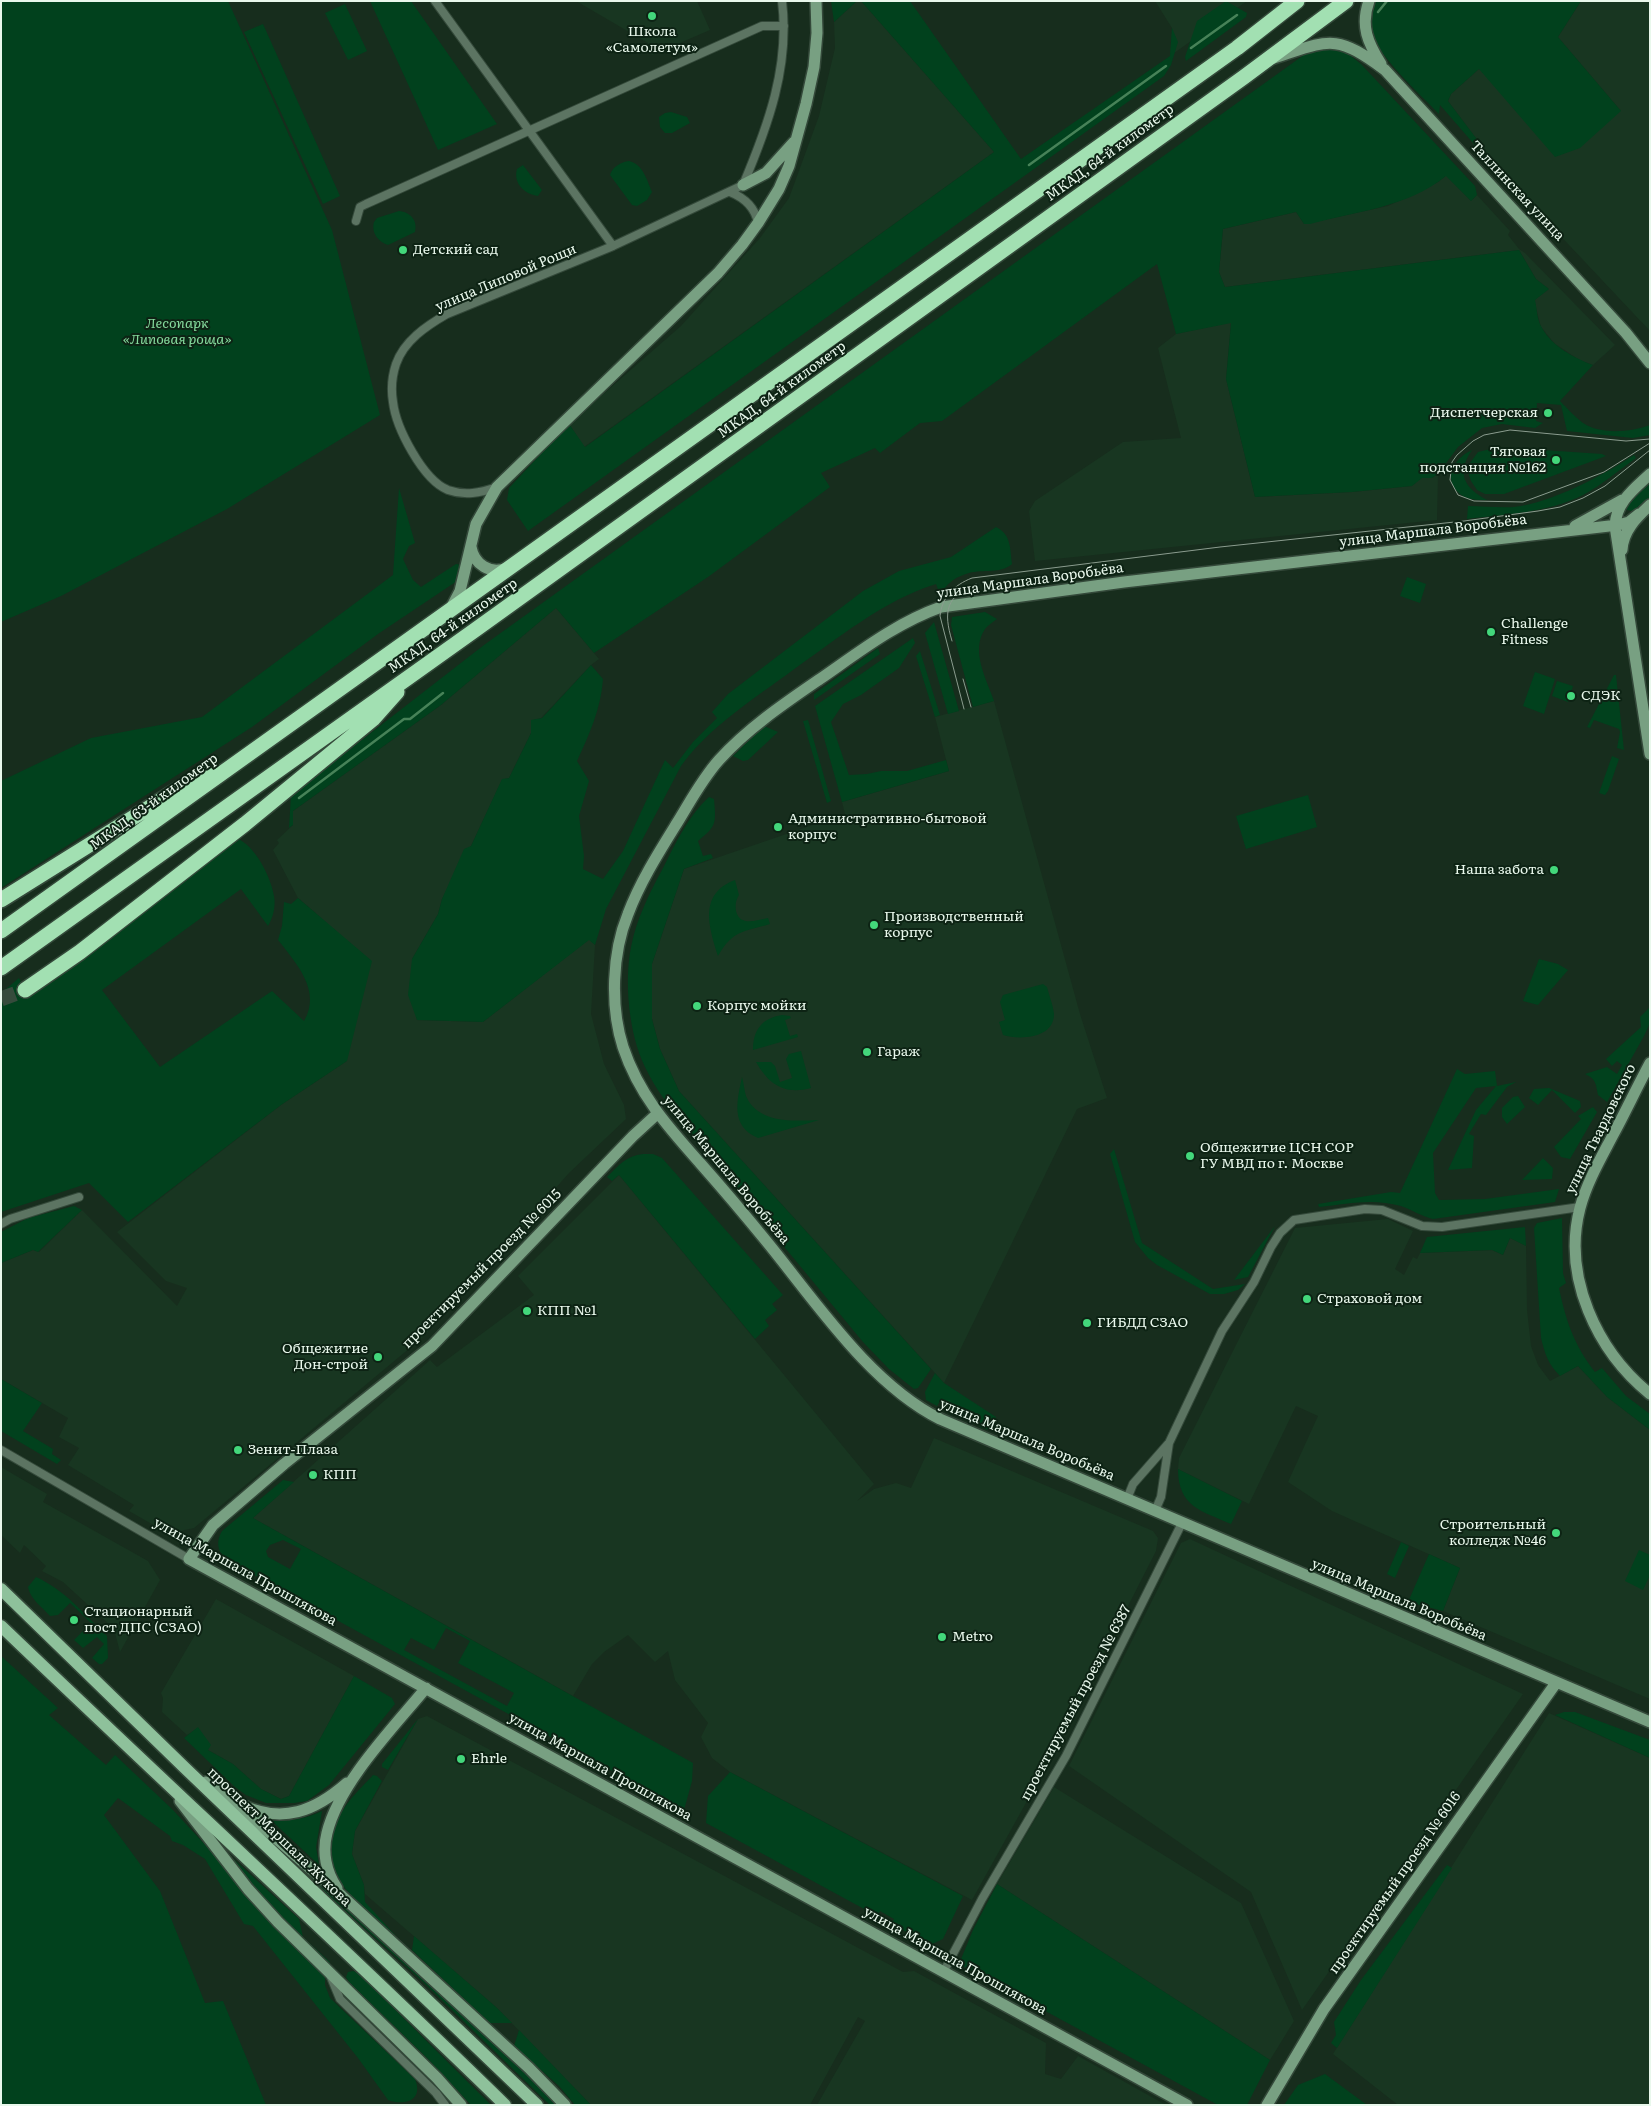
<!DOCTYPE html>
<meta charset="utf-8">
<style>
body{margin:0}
#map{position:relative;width:1651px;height:2106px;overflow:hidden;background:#172d1d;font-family:Literata,serif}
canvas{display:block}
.frame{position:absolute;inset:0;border:2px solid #e9f8ec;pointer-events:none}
</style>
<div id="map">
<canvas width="1651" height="2106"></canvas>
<div class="frame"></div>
</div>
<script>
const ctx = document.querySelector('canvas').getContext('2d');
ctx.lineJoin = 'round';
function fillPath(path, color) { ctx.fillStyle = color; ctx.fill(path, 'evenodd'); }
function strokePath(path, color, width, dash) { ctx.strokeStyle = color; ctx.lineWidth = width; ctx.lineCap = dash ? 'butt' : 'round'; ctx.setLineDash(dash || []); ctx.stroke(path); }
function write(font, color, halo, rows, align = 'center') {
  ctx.font = font + ' Literata,serif'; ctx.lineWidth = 4; ctx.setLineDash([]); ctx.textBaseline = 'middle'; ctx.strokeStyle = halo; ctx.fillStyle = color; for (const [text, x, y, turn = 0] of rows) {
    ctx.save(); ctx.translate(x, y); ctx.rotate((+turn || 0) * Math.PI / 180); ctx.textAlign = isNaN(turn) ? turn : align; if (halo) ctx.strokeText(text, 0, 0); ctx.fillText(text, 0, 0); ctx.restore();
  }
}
const built = new Path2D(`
 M576,1H697L710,30L652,55L648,43Z
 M857,1H861L994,152L584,447L569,424L681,326L760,238L789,198L819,116L835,48L834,22Z
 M1155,1H1247L1170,56L1172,28Z
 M1581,1H1650V331L1504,176L1448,101L1451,94L1479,69L1621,111L1558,37Z
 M1446,175L1471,201L1477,195L1510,231L1508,235L1519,249L1525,253L1615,345L1593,365L1579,360L1563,349L1555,344L1541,327L1534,300L1549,289L1536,279L1519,250L1225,287L1219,272L1223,229L1296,212L1304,224L1388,206L1438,182Z
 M1231,322L1226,379L1255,497L1352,492L1412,486L1422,477L1432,478L1438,474L1437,520L1035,561L1029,511L1035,501L1123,442L1181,438L1158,348L1176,334Z
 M556,608L599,659L591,665L541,718L531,721V733L509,778L502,780L471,846L442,899L438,914L412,959L417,1020L483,1022L589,939L595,945L591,1014L604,1064L624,1105L626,1119L569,1173L423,1337L194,1528L171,1533L164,1531L129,1511L134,1505L68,1465L79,1448L59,1437L68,1418L1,1379V1263L33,1250L39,1252L82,1210L177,1306L187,1288L166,1281L117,1232L281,1105L347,1061L319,916L298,898L273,850L279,843L277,840L293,825V811L441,705Z
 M994,701L1080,1014L1107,1098L1077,1109L944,1383L679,1091L660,1049L652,1019V964L684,869L845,814L842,802L949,771L935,717Z
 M619,1175L874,1484L857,1501L874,1489L896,1483L911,1488L934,1438L1153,1531L1158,1538L1156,1551L1047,1765L972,1900L730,1772L712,1758L701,1737L708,1723L675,1680L668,1651L655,1662L628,1635L604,1652L592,1664L573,1696L253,1518L430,1360L437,1367L534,1295L518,1276Z
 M1388,1219L1413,1231L1395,1269L1404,1275L1413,1257L1417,1259L1420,1253L1492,1250L1503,1255L1510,1238L1526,1246L1527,1310L1531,1346L1538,1365L1550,1381L1578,1366L1607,1397L1650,1430V1699L1443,1611L1460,1568L1332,1511L1288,1482L1318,1416L1296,1406L1249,1504L1178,1469L1179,1458L1295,1228Z
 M1,1467L47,1494L43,1502L148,1561L160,1580L120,1652L115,1633L111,1626L63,1582L42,1571L46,1566L24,1545L20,1553L1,1535Z
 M1190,1539L1523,1694L1302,2010L1251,1892L1069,1766L1181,1543Z
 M216,1599L354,1676L289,1796L281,1799L261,1789L233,1764L208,1750L198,1728L187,1735L162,1712L163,1698L161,1693Z
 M1549,1713L1650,1758V2105H1398L1333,2054Z
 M427,1716L903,1972L914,1971L1046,2043L1045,2074L1061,2079L1078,2056L1166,2105H817L865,2021L858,2017L810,2105H591L496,2007L365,1894L364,1885L352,1854L355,1831L418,1719Z
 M1054,1787L1241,1903L1294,2021L1270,2060L997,1884Z`);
const green = new Path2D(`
 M1,1H228L332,230L380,415L227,509L61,596L1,622Z
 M370,1H411L497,124L438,150Z
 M831,1H857L834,22Z
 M861,1H910L1021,159L1170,56L1172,28L1178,42L1171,65L1164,76L528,531L507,500L509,488L569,424L585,447L994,152Z
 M1226,1L1247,13L1246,17L1186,61L1185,57L1197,21Z
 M1376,1H1581L1558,37L1621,111L1580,148L1555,157L1479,69L1451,94L1448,101L1485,150L1480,151L1440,105L1439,114C1421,95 1373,52 1370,27C1369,18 1373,9 1376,1Z
 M345,4L367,51L348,60L325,13Z
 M263,24L340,196L323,204L244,32Z
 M1323,48L1347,53L1361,64L1475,186L1477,195L1471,201L1446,176C1406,208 1357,211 1310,224H1304L1296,212L1223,229L1219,272L1225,287L1519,250L1536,279L1549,289L1535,300C1537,309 1537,320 1542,328C1552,346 1574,358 1593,365L1560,401C1567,408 1575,417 1583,423C1601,435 1631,432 1650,425V435L1633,438L1567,431L1561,405L1537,403L1536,421L1543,423L1535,428L1502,424L1482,428L1458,447L1438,474L1432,478H1422L1412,486L1352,492L1255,497L1226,379L1231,323L1176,334L1157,264L942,421L920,423L880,453L875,448L821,473L830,487L708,577L594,653L556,608L441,705L293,811V825L289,828L291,795L484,645L1294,62L1308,52Z
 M671,112L687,117L690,123L672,133H665L660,127L659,117L665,113Z
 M629,161C643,164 647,180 652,192L647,200L637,206L632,205L610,175C612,167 621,162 629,161Z
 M523,165L542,190L538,196C524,194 513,183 517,169Z
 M399,211C410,212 418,220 415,232L388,245C378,242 371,232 374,222L377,218Z
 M1499,447L1602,454L1606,456L1504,494H1485L1477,490L1471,481L1469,475L1470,463L1478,452Z
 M1472,450C1456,473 1464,488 1487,500C1478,500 1468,500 1460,494C1442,479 1454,458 1472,450Z
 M1634,455L1636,458C1619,470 1602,485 1583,495C1547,513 1505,514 1467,519L1468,506C1483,506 1499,508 1514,507C1551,503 1604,475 1634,455Z
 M1650,481V497L1633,511L1627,510L1625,507L1628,502Z
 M399,488L415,543L409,546L403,559L413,580L421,587L456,564L462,565L458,579L454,583L378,634L252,727L1,888V781L91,738L202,717L393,575Z
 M996,527C1011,534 1010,548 1012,564C1001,574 983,569 969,573C963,575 956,577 951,582C946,585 945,590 939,592L936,584C884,600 837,639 793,670C754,699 710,726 681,766L606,909L595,945L589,940L483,1022L417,1020L408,995L412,959L438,914L442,899L464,849L471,846L502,779L509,778L531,733V720L542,718L591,665L603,679C601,709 589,735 577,761L589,781L579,816L584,856L583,869L603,879L623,851L665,760L673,768L693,742L717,718L712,712L728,694L863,591L899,571L951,557Z
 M1407,577L1426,584L1420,603L1400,596Z
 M985,612L997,619C993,622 988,625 985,629C970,651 987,680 994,701L973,707L951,625L952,617Z
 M934,622L959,711L948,714L925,633Z
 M913,638L915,643L899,668L861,695L843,704L831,722L849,775L867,774L881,771H907L946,760L949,771L842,802L815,706Z
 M878,648L880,654L814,700V694Z
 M920,651L940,715L935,717L916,656Z
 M1535,672L1555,679L1544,714L1523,706Z
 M1614,675H1616L1624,750L1617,748L1620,732L1619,729L1594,720L1590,728L1587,727Z
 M1557,681L1573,686L1568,702L1552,696Z
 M808,720L831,801L827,803L803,721Z
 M764,726L778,732L748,760L743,761L733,756Z
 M1612,756L1619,759L1608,791L1605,795L1599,793Z
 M1308,795L1317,827L1246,849L1236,816Z
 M709,797L714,799C716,823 717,826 698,841L703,856L711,854L713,858L684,869L652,964V1019L660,1049L679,1091L931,1369L918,1388L914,1389L889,1369L863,1342L685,1127C671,1108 655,1089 645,1067C629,1034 624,983 631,947C636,920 649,894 662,870C675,844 688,816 709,797Z
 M236,838C255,845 271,877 274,896C276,906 273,918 268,926L241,889L102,990L160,1067L272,991L304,1021C322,991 296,963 278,940L282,926L284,902L291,904L298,898L372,961L347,1061L281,1105L128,1222L89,1183L1,1212V993L19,978L28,997L57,979Z
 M735,880L739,895C736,900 735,904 736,911C740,927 756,920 768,918L770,924C743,932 733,930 718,956C709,927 698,894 735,880Z
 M1539,959L1558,964L1568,970L1538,1005L1523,1001Z
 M1043,984L1047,987C1049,995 1053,1005 1054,1014C1054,1039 1019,1040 1003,1035L999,1022L1005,1020L1000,1002L1003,995Z
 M1650,1007V1023L1644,1036L1607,1102L1598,1095C1596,1084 1596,1079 1585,1074L1607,1067L1617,1074L1622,1065L1617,1061L1612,1066L1606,1059L1641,1027L1640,1017Z
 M782,1015L790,1016L791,1018L785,1020L790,1036L797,1034L798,1037L753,1050C753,1030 762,1018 782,1015Z
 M801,1051L811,1088C785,1095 769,1085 756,1062H771L775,1066L780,1082L792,1078L786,1059L789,1054Z
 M1457,1069L1465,1074L1495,1071L1497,1086L1516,1082L1507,1087L1486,1115L1481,1114L1469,1134L1474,1136L1472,1168L1448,1170L1476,1110L1496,1086L1476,1088L1433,1153L1435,1193L1439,1200L1485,1199L1559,1189L1555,1202L1433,1219C1421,1216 1412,1210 1401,1206C1372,1198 1348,1204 1319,1207L1318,1204L1391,1192L1400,1193Z
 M742,1077C744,1083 744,1090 746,1096C758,1124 794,1121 819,1120L758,1138C730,1126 737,1101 742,1077Z
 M1549,1088L1580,1101L1581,1107L1575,1113L1552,1090L1538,1105L1529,1098L1534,1089Z
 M1518,1096L1525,1107L1507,1124L1502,1117V1108L1513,1097Z
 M1593,1107L1597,1112L1570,1159L1561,1157L1554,1147L1581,1119L1578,1116Z
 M1114,1149L1142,1243L1213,1289L1245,1284L1238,1290L1224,1294H1210L1157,1265L1148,1258L1135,1242L1110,1154Z
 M643,1154H653L662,1158L783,1295L772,1304L777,1310L765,1320L769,1326L755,1339L619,1175L612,1181L607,1177C619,1165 626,1156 643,1154Z
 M1543,1158L1553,1168L1552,1179L1522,1180Z
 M74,1206L82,1210L38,1252L33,1250L1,1263V1232L28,1218Z
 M1562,1218L1563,1273L1566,1283L1559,1288C1566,1321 1574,1345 1595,1372L1602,1368L1626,1396L1650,1414V1430L1607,1397L1578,1366L1560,1376C1548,1364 1545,1354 1541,1338L1534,1228L1537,1223Z
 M1275,1226L1248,1277L1234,1280Z
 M1525,1227L1526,1246L1510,1238L1503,1255L1492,1250L1420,1253L1427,1237Z
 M935,1373L944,1383L996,1417L990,1430L980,1427L978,1419L940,1401L937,1406L926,1400L925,1392Z
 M1,1379L42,1403L23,1431L53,1449L52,1454L61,1460L57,1464L1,1431Z
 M1178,1469L1242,1501L1231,1524C1202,1511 1178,1507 1178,1469Z
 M283,1480L294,1482L253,1518L693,1763L692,1781L684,1810L225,1559C217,1550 216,1541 222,1531ZM283,1540L301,1549L290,1569L268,1557L266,1551L270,1545ZM446,1628L470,1641L458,1663L514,1693L507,1706L404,1650L411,1638L434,1650Z
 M1401,1542L1409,1546L1395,1578L1387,1574Z
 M1639,1550L1650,1555V1575L1643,1590L1625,1581Z
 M1429,1554L1460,1568L1443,1611L1408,1602Z
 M36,1577C65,1590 85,1615 107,1636L108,1658L102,1664H99L92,1658L104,1644L97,1637L83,1648L74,1640L91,1623L70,1603L58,1615L50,1616C42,1607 30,1599 28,1587Z
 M1,1656L58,1708L49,1715L106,1765L115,1755L173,1810L325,1975V1985L330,1998L415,2079C424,2101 404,2106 388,2100L358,2058L253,1926L244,1924L205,1859L183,1845L172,1841L170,1836L118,1798L104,1815L160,1891L205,2003L223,2001L266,2105H1Z
 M354,1676L392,1698L395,1704L329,1785L307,1801L294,1803H266L246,1795L235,1787L184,1738L198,1727L211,1745L208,1750L233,1764L261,1789L281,1799L289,1796Z
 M1564,1712H1575L1650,1740V1758L1555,1715Z
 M418,1719L388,1770L382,1767V1764Z
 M730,1772L963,1896L943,1939L930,1945L892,1924L894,1919L880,1911L877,1916L706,1823L708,1796Z
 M373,1775L377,1776L382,1781L355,1831L352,1854L364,1885L365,1902L395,1935V1937C357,1902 306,1868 343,1810C351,1797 363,1786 373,1775Z
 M322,1811L316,1847L319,1865L272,1821C291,1821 305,1819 322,1811Z
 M255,1824L526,2072L558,2105H550L420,1979L255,1827Z
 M228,1854L299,1919L303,1937L330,1962L329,1965C293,1931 260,1894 228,1857Z
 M1447,1865L1452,1868L1337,2048L1331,2043L1336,2035L1334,2022L1361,1980Z
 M997,1884L1270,2060L1247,2105H1218L959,1964L973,1930Z
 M414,1936L496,2007L512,2023H490L412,1950Z
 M353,1971L358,1973L491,2105H471L428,2059L349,1982L346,1977L348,1972Z
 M519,2030L591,2105H575L559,2086L514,2046Z
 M1325,2074L1367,2105H1284L1298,2085Z`);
const stream = new Path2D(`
 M1378,12L1387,1
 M1191,48L1237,15
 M1029,165L1166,66
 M299,798L404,719H410L443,693`);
const highwayTunnel = new Path2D(`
 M1,999L25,990`);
const street = new Path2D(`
 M435,1L613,246
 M730,192C745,198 755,207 758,223
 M356,221L360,207L366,204L762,26H784
 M497,487C480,493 465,496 448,490C423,480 396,428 393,402C391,390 392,376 396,364C404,341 426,326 447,314L613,246L743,185C768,126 790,66 782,1
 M1,1224L10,1219L79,1197
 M1,1450L189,1559
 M1127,1499L1133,1484L1168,1444
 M1155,1511L1161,1497L1169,1443L1222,1331L1254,1282L1271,1247L1280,1233L1294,1220L1365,1209L1382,1210L1422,1226L1442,1227L1580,1207
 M944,1971L982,1899L1066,1756L1182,1523
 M330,1975L340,1999L436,2093L445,2105`);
const secondary = new Path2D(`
 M1369,1C1360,26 1368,43 1381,64
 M1274,58C1330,40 1335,33 1385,70L1626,333L1650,363
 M743,185L766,173L794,142
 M1650,474C1634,489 1616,502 1615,526L1650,754
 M1639,514L1629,522L1618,525L1124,582L941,607C896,623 859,652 820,679C785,703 748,728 719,760C702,779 690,802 677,823C659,852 640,882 628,914C612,953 610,1006 623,1047C639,1095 668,1127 700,1163C723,1189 745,1215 767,1242C816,1302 870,1384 940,1419L1650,1722
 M1575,526L1622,500
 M471,547C474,564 490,575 507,568
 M1622,550C1623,531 1636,518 1650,505
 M451,608L460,591L476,524L497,487L718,273L742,245L758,223L779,189L789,166L806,104L814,67L817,33L816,1
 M1650,1063C1637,1087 1626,1111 1613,1135C1601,1158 1587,1182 1580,1208C1562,1277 1597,1351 1650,1394
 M657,1114L633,1136L432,1346L284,1464L213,1525L189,1559L1187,2105
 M206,1782L233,1801L342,1896L529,2068L565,2105
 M180,1801L248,1889L278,1922L437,2078L461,2105
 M242,1805C283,1824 315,1811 347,1783
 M337,1888C326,1872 322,1852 327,1833C339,1783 393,1728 426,1688
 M1267,2105L1324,2009L1556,1683`);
const primary = new Path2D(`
 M1,1589L185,1768L537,2105
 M1,1626C168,1786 339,1943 505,2105`);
const highway = new Path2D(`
 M1,900L187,784L207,774
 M1,931L1237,48L1297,1
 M1,968L475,630L1244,77L1346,1
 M25,990L80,952L245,824L373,719L397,692`);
const tram = new Path2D(`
 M1650,439L1626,441L1510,430L1484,435L1473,441L1457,455L1452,462L1450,480L1458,495L1474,501L1523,502L1604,472L1650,443
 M952,641C943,611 946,596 976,584
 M963,679L971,707
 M964,709L940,616C942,597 954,585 972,578L1220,547L1464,521L1538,511L1560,507L1583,498L1605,486L1650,450`);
const markers = [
 [652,16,5,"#43d77b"],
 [403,250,5,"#43d77b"],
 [1548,413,5,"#43d77b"],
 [1556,460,5,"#43d77b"],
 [1491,632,5,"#43d77b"],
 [1571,696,5,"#43d77b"],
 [778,827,5,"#43d77b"],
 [1554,870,5,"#43d77b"],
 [874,925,5,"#43d77b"],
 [697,1006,5,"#43d77b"],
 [867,1052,5,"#43d77b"],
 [1190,1156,5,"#43d77b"],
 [1307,1299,5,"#43d77b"],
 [527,1311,5,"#43d77b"],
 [1087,1323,5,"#43d77b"],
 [378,1357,5,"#43d77b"],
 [238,1450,5,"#43d77b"],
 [313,1475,5,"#43d77b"],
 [1556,1533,5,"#43d77b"],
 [74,1620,5,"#43d77b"],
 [942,1637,5,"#43d77b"],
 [461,1759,5,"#43d77b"]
];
const poiNames = [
 ["Школа",652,32,"center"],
 ["«Самолетум»",652,48,"center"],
 ["Детский сад",413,250],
 ["Диспетчерская",1538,413,"right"],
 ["Тяговая",1546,452,"right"],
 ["подстанция №162",1546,468,"right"],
 ["Challenge",1501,624],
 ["Fitness",1501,640],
 ["СДЭК",1581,696],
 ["Административно-бытовой",788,819],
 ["корпус",788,835],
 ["Наша забота",1544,870,"right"],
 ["Производственный",884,917],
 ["корпус",884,933],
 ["Корпус мойки",707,1006],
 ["Гараж",877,1052],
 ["Общежитие ЦСН СОР",1200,1148],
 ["ГУ МВД по г. Москве",1200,1164],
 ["Страховой дом",1317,1299],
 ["КПП №1",537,1311],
 ["ГИБДД СЗАО",1097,1323],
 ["Общежитие",368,1349,"right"],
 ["Дон-строй",368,1365,"right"],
 ["Зенит-Плаза",248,1450],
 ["КПП",323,1475],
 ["Строительный",1546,1525,"right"],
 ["колледж №46",1546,1541,"right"],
 ["Стационарный",84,1612],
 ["пост ДПС (СЗАО)",84,1628],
 ["Metro",952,1637],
 ["Ehrle",471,1759]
];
const streetNames = [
 ["МКАД, 64-й километр",1110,153,-36],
 ["Таллинская улица",1517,191,47],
 ["улица Липовой Рощи",506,278,-23],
 ["МКАД, 64-й километр",782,390,-36],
 ["улица Маршала Воробьёва",1433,531,-7],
 ["улица Маршала Воробьёва",1030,581,-8],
 ["МКАД, 64-й километр",453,626,-35],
 ["МКАД, 63-й километр",154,802,-36],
 ["улица Твардовского",1601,1129,-64],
 ["улица Маршала Воробьёва",726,1170,50],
 ["проектируемый проезд № 6015",482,1269,-45],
 ["улица Маршала Воробьёва",1027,1440,23],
 ["улица Маршала Прошлякова",245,1572,29],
 ["улица Маршала Воробьёва",1399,1600,23],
 ["проектируемый проезд № 6387",1076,1703,-62],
 ["улица Маршала Прошлякова",600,1767,29],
 ["проспект Маршала Жукова",279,1837,44],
 ["проектируемый проезд № 6016",1395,1883,-55],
 ["улица Маршала Прошлякова",955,1961,29]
];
const parkNames = [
 ["Лесопарк",177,324],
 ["«Липовая роща»",177,340]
];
fillPath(built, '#183621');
fillPath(green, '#01411d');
strokePath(stream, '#478258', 2.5);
strokePath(highwayTunnel, '#364b3c', 15, [15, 8]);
strokePath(street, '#34493a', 10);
strokePath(secondary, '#34493a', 14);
strokePath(primary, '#34493a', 15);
strokePath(highway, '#34493a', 18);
strokePath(street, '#5c7462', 8);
strokePath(secondary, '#78a082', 11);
strokePath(primary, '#8ec19b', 12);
strokePath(highway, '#a2e0b2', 15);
strokePath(tram, '#8b9d8f', 1);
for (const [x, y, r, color] of markers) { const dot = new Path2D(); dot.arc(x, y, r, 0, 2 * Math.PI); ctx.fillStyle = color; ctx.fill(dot); strokePath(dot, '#0d2314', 2); }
write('14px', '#e9f8ec', '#0d2314', poiNames, 'left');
write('14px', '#e9f8ec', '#0d2314', streetNames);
write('italic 14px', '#84d99c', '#0d2314', parkNames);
</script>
